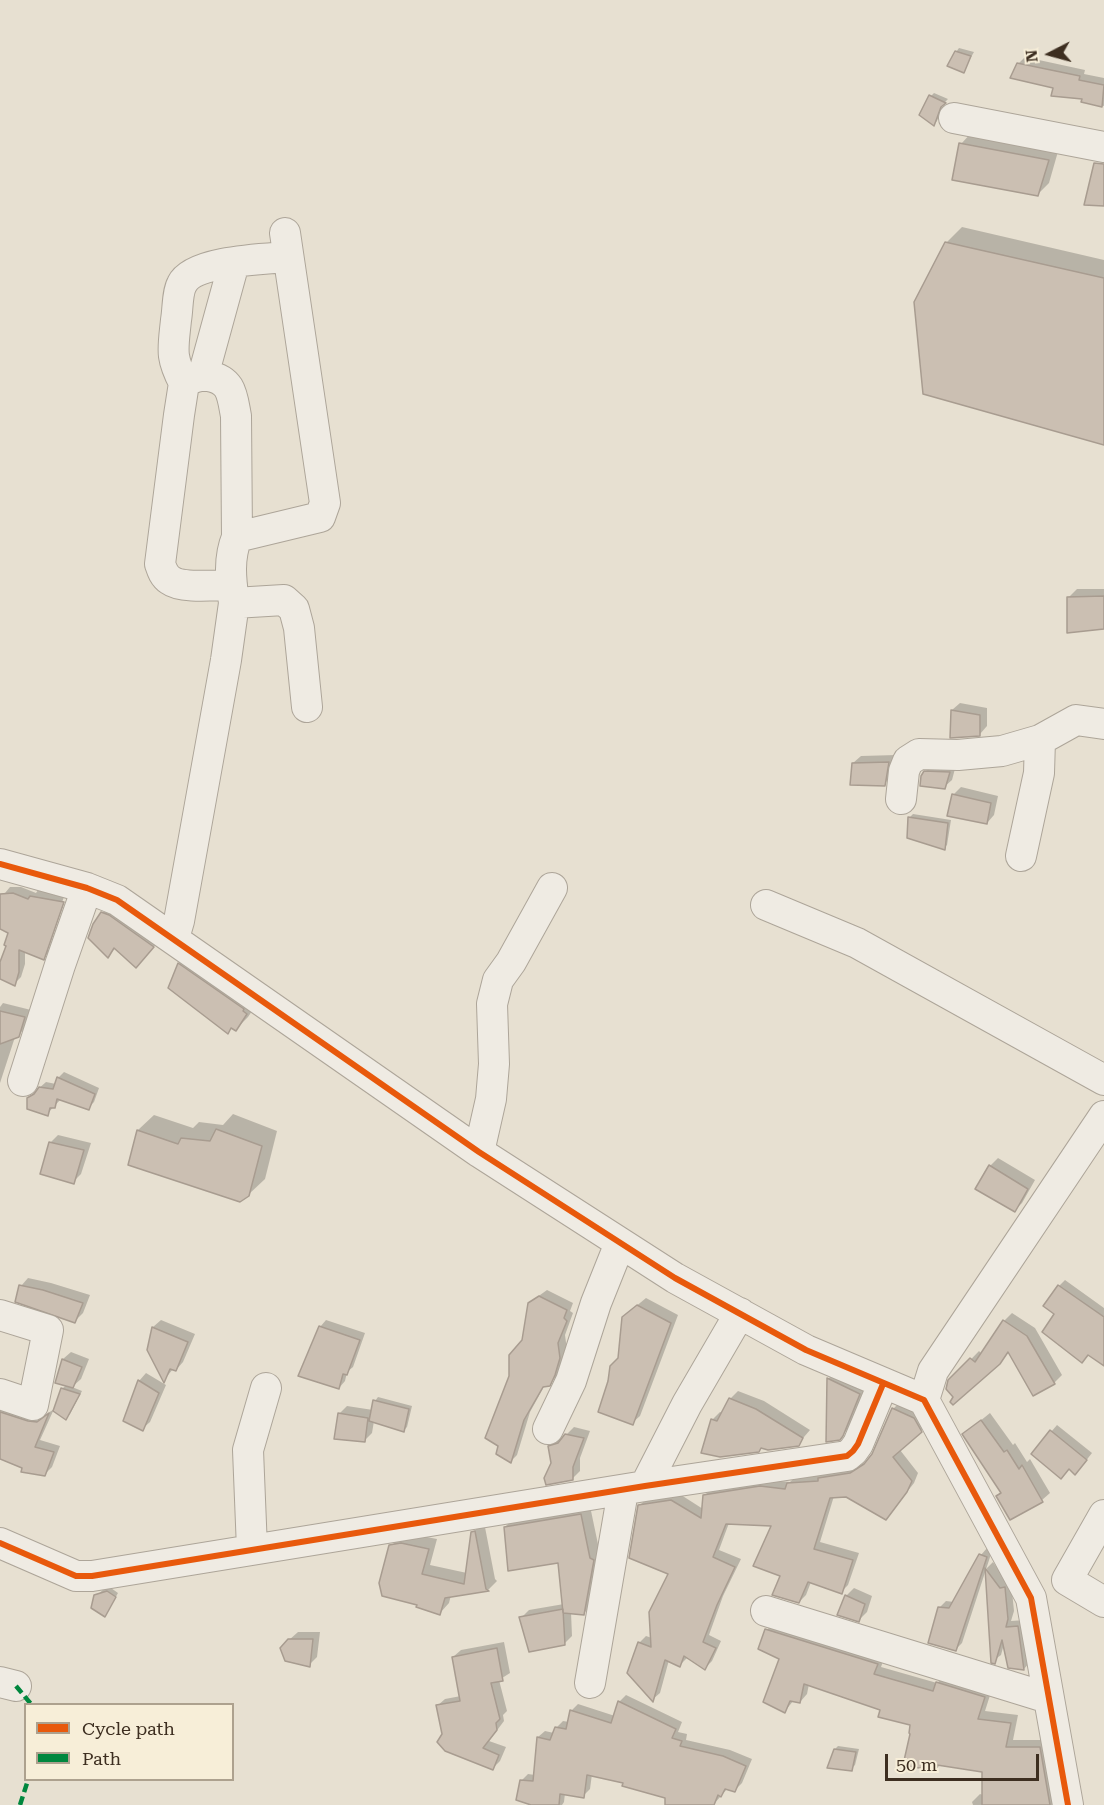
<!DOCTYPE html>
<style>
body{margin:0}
#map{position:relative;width:1104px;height:1805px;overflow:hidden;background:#e7e0d1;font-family:"Roboto Serif",serif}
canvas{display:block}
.legend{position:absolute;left:24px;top:1703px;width:210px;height:78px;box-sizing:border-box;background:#f7eed8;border:2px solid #ada18e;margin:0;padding:8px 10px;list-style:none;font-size:18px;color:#3d2e20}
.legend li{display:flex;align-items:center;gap:12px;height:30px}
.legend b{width:30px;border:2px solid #ada18e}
.north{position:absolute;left:1020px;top:24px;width:60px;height:60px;-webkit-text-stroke:4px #f7eed8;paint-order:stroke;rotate:264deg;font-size:16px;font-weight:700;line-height:24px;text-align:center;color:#3d2e20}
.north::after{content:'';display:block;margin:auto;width:21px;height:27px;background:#3d2e20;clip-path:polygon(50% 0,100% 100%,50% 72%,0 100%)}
.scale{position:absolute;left:885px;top:1754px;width:154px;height:27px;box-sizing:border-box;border:3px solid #3d2e20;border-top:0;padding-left:8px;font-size:18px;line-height:21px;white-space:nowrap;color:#3d2e20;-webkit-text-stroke:4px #f7eed8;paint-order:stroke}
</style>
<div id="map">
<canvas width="1104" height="1805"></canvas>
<ul class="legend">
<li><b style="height:8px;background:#e8590c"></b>Cycle path</li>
<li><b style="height:8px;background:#00873e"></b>Path</li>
</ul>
<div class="north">N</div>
<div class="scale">50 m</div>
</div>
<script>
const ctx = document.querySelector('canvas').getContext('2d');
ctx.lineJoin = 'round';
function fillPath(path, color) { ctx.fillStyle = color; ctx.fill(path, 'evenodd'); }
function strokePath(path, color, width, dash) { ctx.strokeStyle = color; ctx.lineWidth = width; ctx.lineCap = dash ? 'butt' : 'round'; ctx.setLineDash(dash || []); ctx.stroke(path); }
const shadow = new Path2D(`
 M959,48L974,52L963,71L956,52Z
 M1025,57L1085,70L1084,74L1104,78V106L1083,101L1084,98L1055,87L1018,64Z
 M934,93L948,99L943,104L937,121L934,124L931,96Z
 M972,132L1059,148L1049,183L1037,195L961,144Z
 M962,227L1104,260V443L946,243Z
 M1077,589H1104V627L1069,597Z
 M960,703L987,708V726L980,734L952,710Z
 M896,755L892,776L884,784L853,763L861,756Z
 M956,765L952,780L944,787L923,774L931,766Z
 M961,787L998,796L994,815L987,823L953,795Z
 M913,814L951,820L947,845L944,848L910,817Z
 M10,887H21L36,893L38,890L65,894L45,951H48L68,895H70L50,951L43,958L25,951V964L21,977L14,984L0,977V967L8,945L10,932L0,928V899Z
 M110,905L161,939L136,966L116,948L108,955L103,913Z
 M191,953L258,1002L248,1017L236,1029L232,1027L227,1032L179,964Z
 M3,1003L31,1010L26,1028L15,1037L0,1083V1007Z
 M64,1072L99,1088L94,1102L88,1108L61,1099L47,1114L28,1098L46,1082L56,1084L58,1078Z
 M233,1114L277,1131L265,1179L248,1195L138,1130L154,1115L193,1128L199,1122L223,1125Z
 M58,1135L91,1143L81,1174L73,1182L50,1143Z
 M998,1158L1035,1180L1022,1203L1014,1211L990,1166Z
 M28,1278L51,1283L90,1295L83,1313L75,1321L21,1286Z
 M1065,1280L1104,1308V1364L1089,1353L1056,1314L1059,1286Z
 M547,1290L573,1303L570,1311L573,1313L565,1335L567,1350L556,1377L549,1384L545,1385L530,1412L517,1455L511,1461L523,1341L529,1303Z
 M646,1298L678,1315L640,1416L632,1423L619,1358L623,1317Z
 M1012,1313L1035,1328L1062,1375L1054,1383L1009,1352L999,1363L954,1397L950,1381L979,1351L982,1354L1004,1321Z
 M161,1320L195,1334L183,1362L176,1370L173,1369L164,1380L149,1349L153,1327Z
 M326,1320L365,1333L353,1367L347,1372L345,1381L339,1388L320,1327Z
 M71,1352L89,1359L81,1379L72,1387L82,1391L70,1414L66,1418L54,1409L40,1440L60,1446L52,1467L44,1475L0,1458V1406L35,1415H45L56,1408L62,1389L66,1385L57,1382L63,1359Z
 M835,1372L865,1387L849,1428L839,1438L828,1440L829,1378Z
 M146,1373L166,1385L150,1422L142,1429L139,1381Z
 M738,1391L764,1401L810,1430L798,1444L762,1447L712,1420L720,1412L723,1413L730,1399Z
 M378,1397L412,1406L407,1427L404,1430L374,1421L372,1433L365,1440L339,1414L347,1406L373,1410L375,1401Z
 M900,1402L921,1412L928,1424L900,1450L918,1473L914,1483L886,1519L847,1495L834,1496L820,1542L859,1553L848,1585L841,1592L811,1582L806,1595L799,1602L782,1575L774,1524L729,1523L719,1550L741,1559L723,1596L709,1635L721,1641L712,1661L705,1668L688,1657L680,1665L669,1660L660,1693L653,1699L639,1643L646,1636L652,1638L671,1573L640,1505L647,1498L678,1493L703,1509L704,1496L712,1488L768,1480L790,1482L796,1476L823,1475L827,1471L859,1466L870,1460L893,1409Z
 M990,1413L1013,1445L1015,1443L1027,1462L1030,1459L1050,1493L1042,1500L998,1496L1002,1492L964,1434Z
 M1057,1425L1092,1453L1081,1467L1070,1468L1033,1453Z
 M574,1427L590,1431L580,1458V1471L572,1479L552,1463L549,1446L557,1439L565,1436Z
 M590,1506L599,1549L593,1604L584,1613L571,1612L572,1636L564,1644L521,1618L529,1610L564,1604L560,1561L505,1527L514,1518Z
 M484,1522L495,1579L497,1581L488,1590L451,1595L449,1603L440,1613L391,1546L401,1536L411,1534L437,1539L430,1565L467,1573L472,1533Z
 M987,1548L992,1551L962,1643L955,1650L939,1608L946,1601L954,1602L981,1555Z
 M993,1562L1007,1582L1011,1581L1014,1611L1011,1621L1025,1620L1030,1662L1024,1669L1004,1644L1001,1655L993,1661L987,1568Z
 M111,1588L118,1593L105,1616L96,1596L104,1589Z
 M854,1588L872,1596L867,1612L859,1620L846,1596Z
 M774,1622L885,1656L881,1667L937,1683L946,1675L992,1689L985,1711L1018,1715L1013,1740H1048L1062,1805H973L972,1802L980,1794L983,1795L984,1770L941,1764L935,1770L912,1732V1724L882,1710L809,1684L807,1694L800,1702L794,1700L785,1711L781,1659L767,1630Z
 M298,1632H320L317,1657L309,1665L289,1640Z
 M504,1642L510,1673L499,1680L507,1711L503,1715L504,1721L489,1741L506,1747L500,1761L493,1768L444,1735L437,1706L445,1699L461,1696L453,1657L461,1650Z
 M626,1695L682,1722L678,1732L687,1734L686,1740L730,1750L752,1759L742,1783L735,1790L728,1788L713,1805L667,1796L624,1782L592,1774L590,1789L583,1796L565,1793L564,1802L562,1805H542L521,1781L528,1774L535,1775L538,1737L545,1731L554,1733L556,1728L563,1721L569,1722L571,1711L578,1704L615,1716L620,1701Z
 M838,1746L859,1749L855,1765L851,1769L835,1749Z`);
const building = new Path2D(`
 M955,51L971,56L964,73L947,66Z
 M1017,63L1080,76L1079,80L1104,85L1102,107L1081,102L1082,99L1051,96L1053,88L1010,78Z
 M929,95L946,103L941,107L934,126L919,115Z
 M959,143L1049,160L1038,196L952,180Z
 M1094,163L1104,164V206L1084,205Z
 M945,242L1104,278V445L923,394L914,302Z
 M1104,596V629L1067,633V597Z
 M951,710L980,715V736L950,738Z
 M889,762L885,786L850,785L852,763Z
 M924,771L950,772L945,789L920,786L921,776Z
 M952,794L991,803L987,824L947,816Z
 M908,817L948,823L945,850L907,838Z
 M13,893L28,899L30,896L64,902L44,960L19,950V972L15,986L0,979V962L6,946L4,945L8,933L0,929V894Z
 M101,912L109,915L154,947L136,968L114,948L108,958L88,938L93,924Z
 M178,963L244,1009L243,1011L247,1014L236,1031L231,1028L228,1034L168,988Z
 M0,1011L25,1017L19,1037L0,1044Z
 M57,1077L95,1094L89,1110L57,1099L55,1108H50L48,1116L27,1109V1098L34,1094L39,1087L53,1089Z
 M216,1129L262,1146L249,1196L240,1202L128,1165L137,1130L178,1144L181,1138L210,1141Z
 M49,1142L84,1150L74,1184L40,1174Z
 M989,1165L1028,1189L1015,1212L975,1189Z
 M19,1285L43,1290L83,1303L75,1323L15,1302Z
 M1058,1285L1104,1317V1366L1088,1355L1082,1363L1042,1332L1054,1314L1043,1306Z
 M539,1296L567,1310L564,1318L567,1321L558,1343L560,1358L555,1375L550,1386L543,1387L524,1420L511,1463L496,1454L498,1446L485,1438L509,1376V1355L522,1340L528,1303Z
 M637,1305L671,1323L633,1425L598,1412L608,1381L610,1366L618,1358L622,1317Z
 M1003,1320L1027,1336L1055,1384L1033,1396L1008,1352L1000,1364L953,1405L950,1402L953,1397L946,1389L948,1380L970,1358L975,1362Z
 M319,1326L360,1340L347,1375L343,1374L339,1389L298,1376Z
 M152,1327L188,1342L176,1371L170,1369L164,1383L147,1350Z
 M62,1359L82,1367L73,1388L55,1383Z
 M827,1378L860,1394L843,1436L840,1440L826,1442Z
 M138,1380L159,1393L143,1431L123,1421Z
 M61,1388L80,1394L66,1420L53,1411Z
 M729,1398L756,1409L803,1438L799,1446L768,1450L761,1448L759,1452L720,1457L701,1453L711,1419L717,1421Z
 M373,1400L409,1409L404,1432L369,1421Z
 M892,1408L914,1418L922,1432L893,1457L912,1481L907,1492L886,1520L846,1497L830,1498L814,1549L853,1560L842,1594L808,1582L799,1603L772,1595L780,1576L753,1566L771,1526L726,1524L713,1557L735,1567L717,1605L703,1642L716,1648L705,1670L684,1656L680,1667L665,1660L653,1702L627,1673L638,1642L651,1647L649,1612L668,1574L629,1558L638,1505L671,1500L701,1518L703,1495L760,1486L785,1489L787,1483L818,1481V1478L850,1473L864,1464L872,1454Z
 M0,1412L28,1421L37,1422L49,1413L35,1447L54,1452L45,1476L21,1472L22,1468L0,1459Z
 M338,1413L368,1418L365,1442L334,1439Z
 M981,1420L1004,1452L1007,1450L1019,1469L1022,1465L1043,1502L1010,1520L996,1496L1001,1493L962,1434Z
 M1050,1430L1087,1460L1075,1475L1069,1469L1061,1479L1031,1454Z
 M565,1434L584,1438L573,1467V1480L546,1485L544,1478L551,1463L548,1446L558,1443Z
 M581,1514L590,1558L594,1560L584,1615L563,1613L558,1563L508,1571L504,1527Z
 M475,1531L486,1589L489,1591L445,1598L440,1615L416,1607L417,1605L382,1596L379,1583L389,1545L401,1543L429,1549L422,1574L464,1584L471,1532Z
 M979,1554L987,1557L956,1651L928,1643L938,1607L949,1608Z
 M985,1568L1000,1588L1005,1587L1008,1619L1006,1627L1018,1626L1024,1670L1008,1668L1002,1640L995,1664L991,1663Z
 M107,1591L116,1597L105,1617L91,1608L94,1595Z
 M845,1595L865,1604L859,1622L837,1615Z
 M563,1609L565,1645L529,1652L519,1617Z
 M765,1629L878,1664L874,1674L933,1691L936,1682L985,1697L978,1719L1011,1723L1006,1747H1040L1050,1805H982V1772L937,1765L936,1771L903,1765L910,1734L909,1733L910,1725L878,1717L880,1710L804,1684L800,1703L790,1701L785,1713L763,1702L779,1659L758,1649Z
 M288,1639H313L310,1667L285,1661L280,1648Z
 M497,1648L503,1681L491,1683L500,1719L496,1723L497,1730L483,1748L499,1755L493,1770L445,1751L437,1742L442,1734L436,1705L460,1701L452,1657Z
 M618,1701L676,1729L672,1738L682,1741L680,1746L723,1756L746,1766L735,1792L725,1789L721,1797L718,1795L714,1805H665V1798L622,1786L623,1783L587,1775L584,1798L560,1794L559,1805H531L516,1800L520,1780L533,1781L537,1737L550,1740L555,1727L566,1729L570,1710L611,1723Z
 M834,1749L856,1752L852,1771L827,1768Z`);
const minor = new Path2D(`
 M954,118L1104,147
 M203,376L234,263
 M184,383C170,356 173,350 176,320C178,309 177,293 182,284C193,261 264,259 287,257
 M232,585C216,585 182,589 170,580C164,576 162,570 160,564L179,415L184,383C192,378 198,375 208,376C232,380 232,395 236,416L237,537
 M234,603C231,580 228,559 237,537L320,517L325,503L285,233
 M901,799L904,771L908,761L919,754L958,755L1002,751L1040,740L1076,720L1104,724
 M1021,856L1039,773L1040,740
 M0,864L87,888L117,900L479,1152L675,1278L806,1350L924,1400L1031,1598L1068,1805
 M766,905L857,943L1104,1080
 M174,938L179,921L226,660L234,603L284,600L294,609L299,628L307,707
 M23,1081L60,965L87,888
 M479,1152L491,1099L494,1064L492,1004L498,980L511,962L552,888
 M0,1315L48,1330L33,1405L0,1394
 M924,1400L933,1371L1104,1116
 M548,1429L571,1381L596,1303L620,1243
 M645,1486L687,1404L740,1313
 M0,1543L76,1576H92L645,1486L847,1456L853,1451L858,1444L883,1384
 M252,1549L248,1450L266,1388
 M1067,1580L1104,1515
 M1067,1580L1104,1602
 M766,1611L1048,1698
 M0,1682L16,1686
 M590,1683L623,1491`);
const quiet = new Path2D(`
 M16,1686L31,1704
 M20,1805L28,1780`);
const cycleway = new Path2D(`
 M0,864L87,888L117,900L479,1152L675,1278L806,1350L924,1400L1031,1598L1068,1805
 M0,1543L76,1576H92L645,1486L847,1456L853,1451L858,1444L883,1384`);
fillPath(shadow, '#0003');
fillPath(building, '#cbbfb2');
strokePath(building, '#a89c90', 1.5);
strokePath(minor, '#ada599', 32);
strokePath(minor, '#efebe3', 30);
strokePath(quiet, '#00873e', 4.5, [9, 4.5]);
strokePath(cycleway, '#e8590c', 6);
</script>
